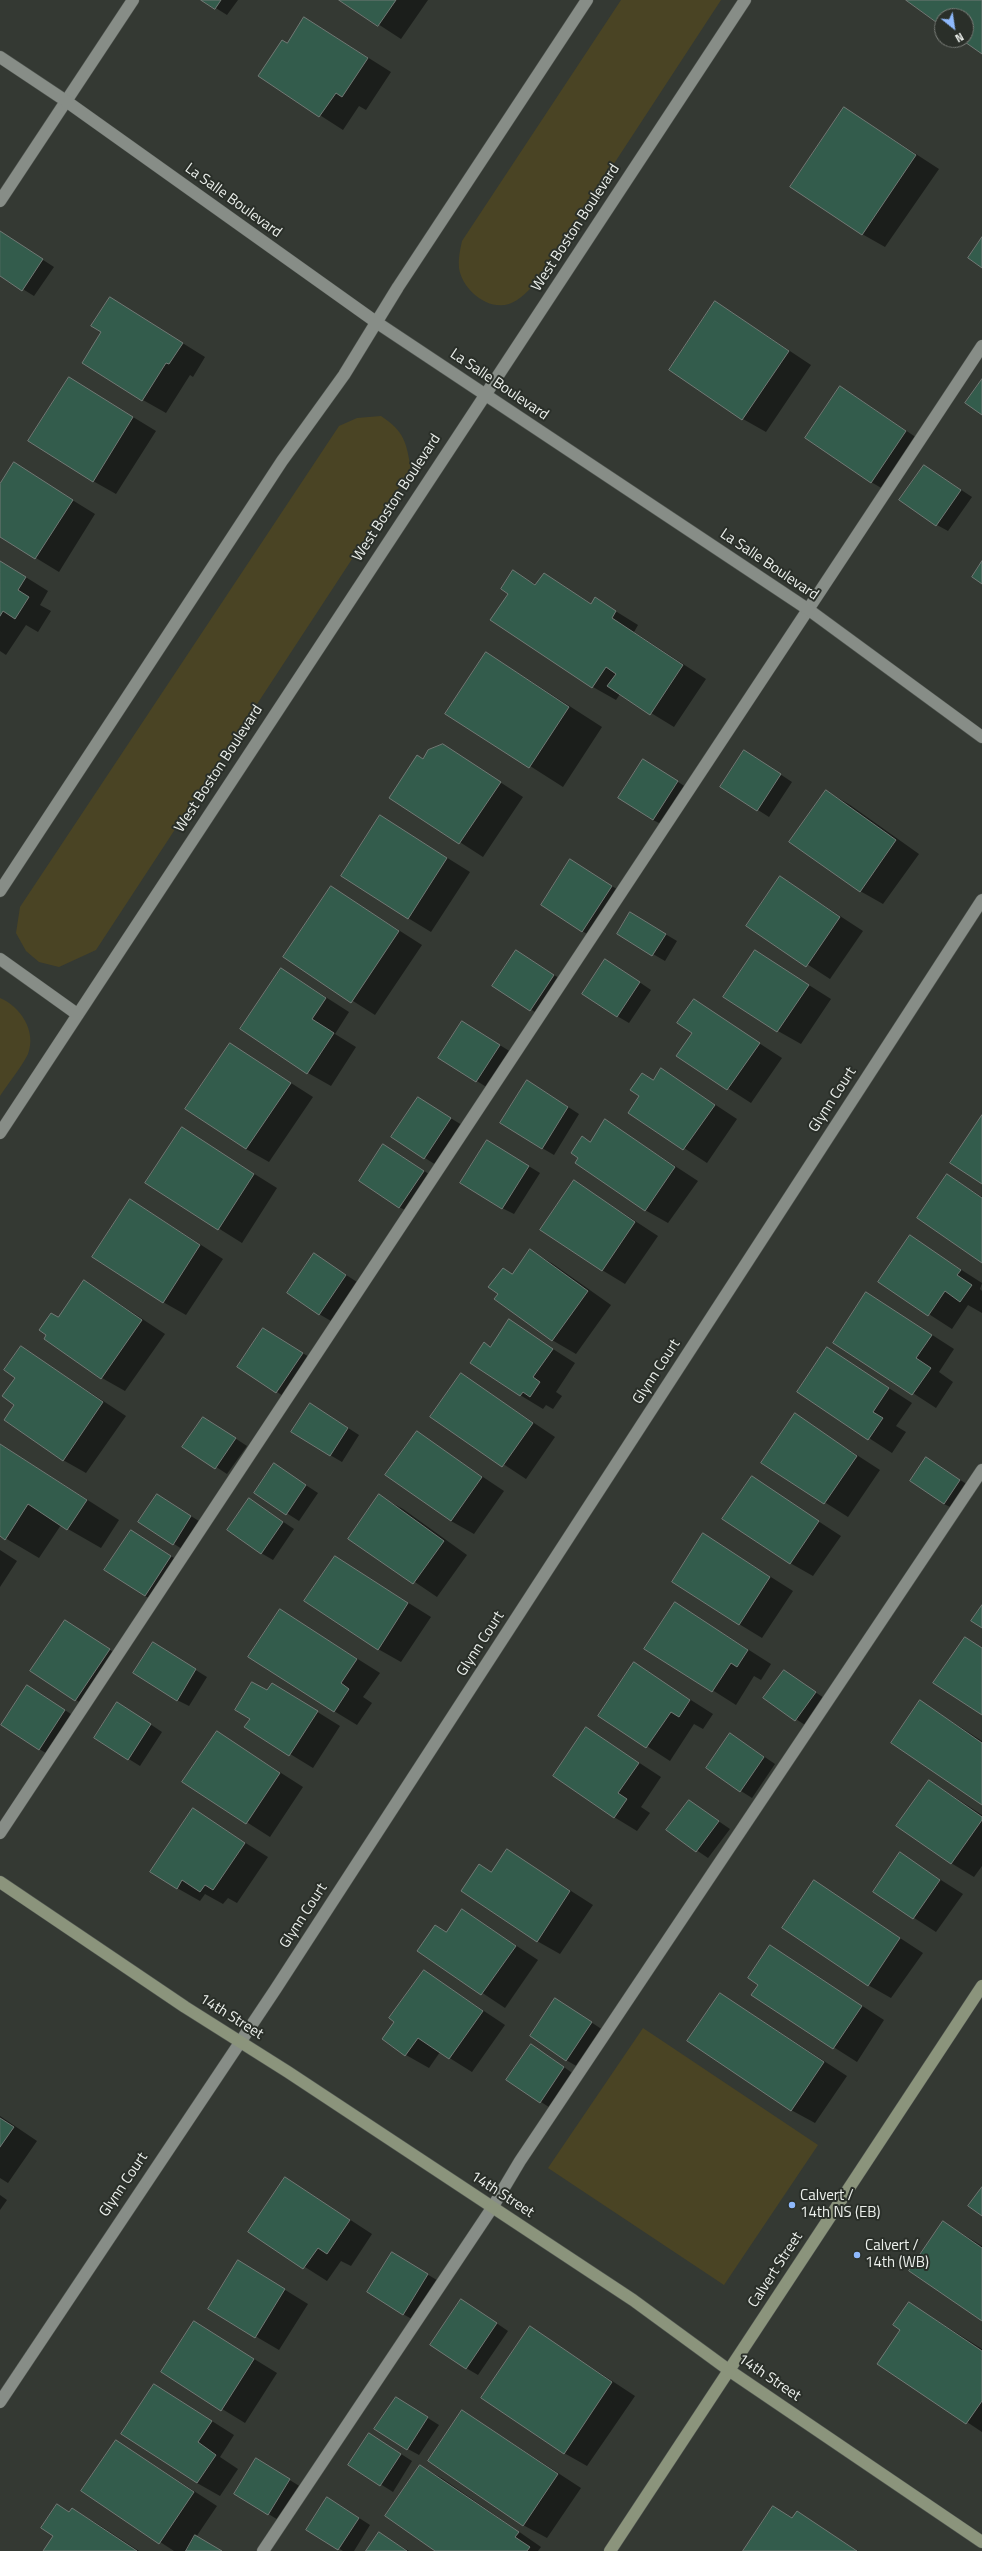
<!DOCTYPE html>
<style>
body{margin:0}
#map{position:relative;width:982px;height:2551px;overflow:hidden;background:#343933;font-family:"Titillium Web",sans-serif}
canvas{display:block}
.north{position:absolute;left:934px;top:8px;width:40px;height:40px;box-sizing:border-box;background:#2a2f29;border:1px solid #787c77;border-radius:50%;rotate:150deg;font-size:11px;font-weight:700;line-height:16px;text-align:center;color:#ecf0ec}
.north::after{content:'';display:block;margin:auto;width:14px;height:18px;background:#8eb9fc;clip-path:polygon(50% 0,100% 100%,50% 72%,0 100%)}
</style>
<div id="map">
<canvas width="982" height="2551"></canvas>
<div class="north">N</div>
</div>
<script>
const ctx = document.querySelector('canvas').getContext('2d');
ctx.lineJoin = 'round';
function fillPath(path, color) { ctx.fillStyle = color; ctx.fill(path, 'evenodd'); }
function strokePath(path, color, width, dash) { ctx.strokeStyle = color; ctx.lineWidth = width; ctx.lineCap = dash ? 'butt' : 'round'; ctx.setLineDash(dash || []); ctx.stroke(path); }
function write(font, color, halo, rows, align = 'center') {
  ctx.font = font + ' "Titillium Web",sans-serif'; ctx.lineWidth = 4; ctx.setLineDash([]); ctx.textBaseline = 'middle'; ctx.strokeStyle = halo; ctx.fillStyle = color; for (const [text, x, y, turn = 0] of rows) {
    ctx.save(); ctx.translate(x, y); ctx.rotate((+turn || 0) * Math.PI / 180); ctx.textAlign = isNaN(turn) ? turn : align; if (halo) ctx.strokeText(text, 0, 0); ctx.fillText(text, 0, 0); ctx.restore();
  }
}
const green = new Path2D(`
 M621,0H721L536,283C528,291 520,300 509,304C487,311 462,289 459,268C458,259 460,250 462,241Z
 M381,416C405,432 406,442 411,469L96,950L59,967L39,962L26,951L16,933L20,907L339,426L357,418Z
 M0,998C20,1006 37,1031 28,1054C21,1068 9,1082 0,1096Z
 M643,2028L818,2145L724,2285L548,2168Z`);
const shadow = new Path2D(`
 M203,0H238L227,15Z
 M341,0H428L401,39Z
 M305,18L391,72L366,110L359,106L343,130L259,76L287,44Z
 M845,108L939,169L885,247L862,234Z
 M0,232L54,267L34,296L0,275Z
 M110,298L205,357L193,377L190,375L166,413L143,400L102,332Z
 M716,302L811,365L766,432L743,419Z
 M92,392L156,431L116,494L93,481Z
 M852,394L917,438L883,489L871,482Z
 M14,464L95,514L59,572L0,536V486Z
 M925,466L972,497L948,531L937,525Z
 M0,561L48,591L40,605L51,611L38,632L26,625L6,655L0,651Z
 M514,572L537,585L544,574L592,604L596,599L638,625L634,632L706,679L674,727L620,694L616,700L593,687L491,620L509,593Z
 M487,653L602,727L563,787L447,713Z
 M443,745L523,797L483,857L390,797L423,759Z
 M745,751L792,782L769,817L722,787Z
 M655,767L689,789L665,826L653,820Z
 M826,791L850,805L919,854L883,904L860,891Z
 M380,816L470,872L431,932L408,918Z
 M582,867L623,893L594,938L582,931Z
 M780,877L863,931L830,979L747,925Z
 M331,887L422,945L375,1015L284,957Z
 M630,913L677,941L665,961L618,934Z
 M755,951L831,999L801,1044L778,1031Z
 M528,958L565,982L543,1017L493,986Z
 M617,967L651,990L629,1023L617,1016Z
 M282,969L349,1012L335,1034L356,1047L331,1086L308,1073Z
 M694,1001L782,1058L751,1103L678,1056L693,1033Z
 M474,1029L511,1052L488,1088L440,1058Z
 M230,1044L313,1097L269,1162L246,1149Z
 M661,1069L737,1119L707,1163L629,1112Z
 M539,1088L579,1114L554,1155L542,1148Z
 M429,1105L462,1125L436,1165L425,1158Z
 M606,1121L698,1181L668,1223L645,1210L580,1158L582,1137L590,1142Z
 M182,1129L277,1188L242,1243L146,1183Z
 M499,1148L540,1173L514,1214L502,1208Z
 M395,1152L435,1178L411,1213L399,1207Z
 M948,1175L982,1197V1262Z
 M574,1181L658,1236L625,1284L602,1270Z
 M131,1200L223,1259L186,1315L163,1302Z
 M910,1237L982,1283L980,1289L982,1291V1313L968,1305L952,1329L879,1282Z
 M530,1250L553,1264L611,1305L576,1354L552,1340L499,1294Z
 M314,1254L357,1282L331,1321L319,1314Z
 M85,1281L165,1334L125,1391L102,1378L59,1318Z
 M867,1293L954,1349L939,1372L953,1382L936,1408L834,1342Z
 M509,1321L575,1363L556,1392L562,1396L553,1409L546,1405L543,1409L520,1395L490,1347Z
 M275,1336L314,1360L288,1399L238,1367Z
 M21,1347L126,1416L86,1473L63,1460L17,1377Z
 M828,1349L912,1403L896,1426L906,1432L892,1453L798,1392Z
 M461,1374L555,1437L526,1479L432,1417Z
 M322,1411L359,1435L342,1462L330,1455Z
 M795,1415L880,1470L848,1517L763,1463Z
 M215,1425L247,1446L227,1474L184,1446Z
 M417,1433L504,1491L474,1534L451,1521Z
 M0,1444L119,1520L101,1548L61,1525L39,1558L0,1535Z
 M927,1458L971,1487L956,1510L944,1504Z
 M275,1465L318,1493L299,1521L255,1493Z
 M752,1478L841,1536L813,1576L790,1563Z
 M379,1496L403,1509L467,1555L437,1597L350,1538Z
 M249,1499L294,1529L273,1560L261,1553Z
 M169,1502L202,1523L185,1551L140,1522Z
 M703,1534L793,1591L762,1638L739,1624Z
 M142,1538L182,1563L157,1602L145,1596Z
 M0,1550L17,1561L0,1587Z
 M335,1557L431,1617L401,1662L378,1649Z
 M675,1603L771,1664L761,1680L754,1676L736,1705L646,1648Z
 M280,1610L380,1673L363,1697L372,1703L357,1725L334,1711Z
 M77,1628L121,1657L87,1707L76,1700Z
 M165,1651L207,1677L189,1706L177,1700Z
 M634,1664L713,1714L703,1729L694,1724L670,1761L599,1715Z
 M784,1671L827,1700L808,1727L764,1698Z
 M267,1691L295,1698L340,1726L313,1768L246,1727Z
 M39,1693L77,1718L51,1756L39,1749Z
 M921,1702L982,1741V1804Z
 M129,1710L162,1732L140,1766L95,1738Z
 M586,1728L661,1777L641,1807L650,1813L637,1831L614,1817Z
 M217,1732L303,1787L270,1837L184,1782Z
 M731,1734L775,1764L752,1798L741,1791Z
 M930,1781L982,1815V1866L974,1877L951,1863Z
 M689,1801L730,1829L708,1858L667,1830Z
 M193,1810L268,1857L237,1903L228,1898L223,1904L205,1894L200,1901L177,1888Z
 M507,1850L593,1905L560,1954L537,1941L480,1865L492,1873Z
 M900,1854L963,1894L936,1932L874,1892Z
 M814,1882L923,1953L891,1998L868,1985Z
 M462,1910L538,1960L505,2008L418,1950L447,1933Z
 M770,1946L884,2020L857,2062L752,1995L759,1985Z
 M424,1971L505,2025L472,2072L440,2052L429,2068L406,2055L396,2022Z
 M721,1994L847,2076L815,2123L791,2110Z
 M556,1999L603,2030L578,2067L566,2060Z
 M543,2052L575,2075L552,2109L541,2102Z
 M0,2116L37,2141L8,2183L0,2178Z
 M286,2178L372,2234L351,2266L341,2261L327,2281L250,2232Z
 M0,2195L7,2200L0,2210Z
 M943,2222L982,2246V2320Z
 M404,2260L440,2282L415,2321L403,2314Z
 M261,2275L308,2304L279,2350L209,2309Z
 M909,2303L982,2349V2432L878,2363L902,2330Z
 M473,2307L508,2331L478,2375L466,2368Z
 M194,2322L277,2373L245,2423L162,2372Z
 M530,2327L635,2396L587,2466L564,2453Z
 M155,2385L234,2435L220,2457L238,2469L220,2496L197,2483Z
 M407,2405L439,2425L419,2455L408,2449Z
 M463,2411L581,2488L547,2538L523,2525Z
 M117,2441L217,2506L196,2537L221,2551H174L82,2491Z
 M381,2441L412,2461L393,2492L350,2465Z
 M267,2466L301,2487L280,2521L235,2494Z
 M420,2466L443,2479L541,2547L538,2551H437Z
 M339,2505L370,2525L354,2551H343L307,2529Z
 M774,2507L793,2518L797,2512L858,2551H744Z
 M72,2509L96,2523L139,2551H44Z
 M379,2533L402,2547L409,2551H367Z`);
const building = new Path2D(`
 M201,0H221L215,9Z
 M339,0H396L378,26Z
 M906,0H982V54L962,40H966V16H942V26Z
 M304,17L368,58L342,97L336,93L319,117L258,76L282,40L287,43Z
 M844,107L916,155L862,235L790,187Z
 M0,231L43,259L22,291L0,276Z
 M982,237V268L968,258Z
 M110,297L183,343L169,364L166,363L142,401L82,363L101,332L91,326Z
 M715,301L789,351L742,420L669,370Z
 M69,377L133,417L93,482L28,441Z
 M982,379V415L965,403Z
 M840,386L906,431L871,483L805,438Z
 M14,462L73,500L35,559L0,537V484Z
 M924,465L961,490L936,526L899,500Z
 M0,561L26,577L18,590L29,597L15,619L3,611L0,616Z
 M982,561V584L972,577Z
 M513,570L535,585L544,573L591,604L595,597L616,611L612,618L683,665L650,715L607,686L616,674L606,667L592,688L490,620L508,594L501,589Z
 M486,652L569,707L529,768L445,714Z
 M443,744L501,782L459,844L389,798L417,755L423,759L428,750Z
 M744,750L781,774L757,811L720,787Z
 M643,759L678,781L653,820L618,798Z
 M826,790L896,840L860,892L789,842Z
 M380,815L447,858L408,919L341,876Z
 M570,859L612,886L582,932L541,905Z
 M780,876L840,917L806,967L746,926Z
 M331,886L399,931L351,1003L283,957Z
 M630,912L666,934L652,956L617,934Z
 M516,950L554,975L530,1011L492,986Z
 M755,950L809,985L777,1032L723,997Z
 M605,959L640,982L617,1017L582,994Z
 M281,968L326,998L312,1019L334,1033L307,1074L240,1029Z
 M694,999L760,1043L727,1090L676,1056L692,1033L677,1023Z
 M462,1021L500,1045L476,1082L438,1058Z
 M230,1043L291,1083L246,1149L185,1109Z
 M661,1068L715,1105L683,1150L628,1113L639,1096L630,1090L642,1073L653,1080Z
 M527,1080L568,1107L542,1149L500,1123Z
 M418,1097L451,1118L424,1159L391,1137Z
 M982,1115V1184L950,1163Z
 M605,1119L675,1167L645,1211L575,1163L578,1158L571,1153L582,1136L590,1142Z
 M182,1127L254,1174L218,1230L145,1183Z
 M487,1140L529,1166L502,1209L460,1183Z
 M383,1144L424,1171L399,1208L359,1181Z
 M947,1174L982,1198V1263L917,1218Z
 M574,1180L635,1222L602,1271L540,1230Z
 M130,1199L200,1245L163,1303L92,1257Z
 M910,1235L961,1270L957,1275L972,1285L960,1302L945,1291L928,1316L878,1282Z
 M530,1249L588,1291L552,1341L494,1299L498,1294L488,1287L503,1268L512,1274Z
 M314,1253L346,1275L319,1315L287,1293Z
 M84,1280L142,1320L101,1379L44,1339L46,1335L39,1330L51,1313L58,1317Z
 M866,1292L932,1335L916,1358L931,1368L912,1395L833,1343Z
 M509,1319L553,1349L533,1377L540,1382L530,1397L523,1392L520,1396L470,1363L484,1342L490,1347Z
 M263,1328L303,1353L276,1393L237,1367Z
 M21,1346L103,1402L63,1461L4,1420L14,1405L2,1396L15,1378L4,1370Z
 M827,1347L889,1388L873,1412L883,1418L868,1440L797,1392Z
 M461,1373L533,1423L502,1467L430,1417Z
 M310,1403L348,1428L330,1456L291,1432Z
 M795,1413L857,1456L824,1504L761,1463Z
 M203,1417L236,1438L215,1469L182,1447Z
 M417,1431L482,1477L451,1521L385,1475Z
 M0,1444L87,1500L67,1530L28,1504L5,1540L0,1536Z
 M926,1457L960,1480L944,1504L910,1481Z
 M274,1463L306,1485L286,1515L254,1493Z
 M752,1476L819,1521L790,1564L722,1519Z
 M157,1494L191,1516L173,1545L138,1522Z
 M379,1494L444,1541L413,1584L348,1539Z
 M249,1498L283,1522L261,1554L227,1530Z
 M131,1530L171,1556L145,1596L104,1570Z
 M703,1533L770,1577L739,1625L672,1582Z
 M335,1556L408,1603L378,1650L304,1601Z
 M675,1602L748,1650L737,1667L731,1663L712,1692L644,1649Z
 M982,1605V1628L971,1621Z
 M280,1609L357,1659L341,1683L349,1689L334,1712L248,1657Z
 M65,1620L110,1649L75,1701L30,1671Z
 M965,1637L982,1648V1715L933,1683Z
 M153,1642L196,1669L177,1701L133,1673Z
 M634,1662L690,1700L679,1717L671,1712L646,1748L598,1716Z
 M784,1670L816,1692L795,1721L763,1698Z
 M252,1682L267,1690L272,1683L318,1711L289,1756L244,1727L250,1719L235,1710Z
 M27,1685L65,1710L39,1750L1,1725Z
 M920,1700L982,1743V1805L891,1743Z
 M117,1702L151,1724L128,1760L94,1738Z
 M586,1727L639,1763L618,1793L627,1799L614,1818L553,1776Z
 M217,1731L280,1773L246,1824L182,1782Z
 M730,1733L764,1757L740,1792L706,1768Z
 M929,1780L982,1817V1820L951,1864L896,1826Z
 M689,1800L719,1821L696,1852L666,1830Z
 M193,1808L245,1843L213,1890L205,1885L200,1892L182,1880L177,1889L150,1872Z
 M507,1849L570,1891L537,1942L461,1891L479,1864L491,1872Z
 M900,1852L940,1880L913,1919L873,1892Z
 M814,1880L900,1938L868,1986L782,1928Z
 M462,1909L516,1946L481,1995L417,1951L435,1925L446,1932Z
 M770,1945L862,2006L833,2049L751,1995L758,1985L748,1978Z
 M424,1970L483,2011L449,2059L418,2038L405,2056L382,2039L394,2022L389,2018Z
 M720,1993L824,2062L791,2111L687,2041Z
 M555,1998L592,2022L566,2061L530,2036Z
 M531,2044L564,2067L540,2103L506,2080Z
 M0,2118L14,2127L0,2147Z
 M285,2177L350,2220L327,2254L318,2248L303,2269L248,2232Z
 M982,2187V2216L968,2206Z
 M943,2221L982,2248V2321L909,2271Z
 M392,2252L428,2274L403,2315L367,2292Z
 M238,2260L285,2289L255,2338L208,2309Z
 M461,2299L497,2323L466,2369L430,2345Z
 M909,2302L982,2351V2401L966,2424L877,2364L900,2330L893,2325Z
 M194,2321L254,2359L221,2411L161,2372Z
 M530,2326L612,2382L564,2454L481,2398Z
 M154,2384L212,2421L198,2442L216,2455L197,2483L121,2434Z
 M396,2397L428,2417L407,2450L374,2429Z
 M462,2410L558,2474L523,2526L428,2461Z
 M369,2433L401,2454L380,2486L348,2465Z
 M116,2440L194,2492L159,2544L81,2491Z
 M256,2458L290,2479L268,2515L234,2494Z
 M420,2465L519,2532L515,2537L530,2547L527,2551H435L385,2516Z
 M327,2497L359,2518L338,2550L306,2530Z
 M57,2504L69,2512L72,2508L137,2551H43L53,2536L41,2528Z
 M773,2506L792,2518L797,2511L857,2551H743Z
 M379,2532L407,2551H366Z
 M195,2535L222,2551H186Z`);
const lane = new Path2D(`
 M0,201L133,0
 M0,1833L982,346
 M263,2551L492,2208L520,2161L982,1470`);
const street = new Path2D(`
 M0,57L66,101L376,322L809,610L982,737
 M0,891L282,461L344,375L398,287L587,0
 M0,959L77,1014
 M0,1133L745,0
 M0,2402L275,1990L982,900`);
const secondary = new Path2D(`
 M0,1882L185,2007L288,2072L633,2300L730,2371L982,2542
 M610,2551L982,1986`);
const markers = [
 [792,2205,4,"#8eb9fc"],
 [857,2255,4,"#8eb9fc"]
];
const streetNames = [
 ["La Salle Boulevard",233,201,36],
 ["West Boston Boulevard",576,228,-57],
 ["La Salle Boulevard",499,385,34],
 ["West Boston Boulevard",397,498,-57],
 ["La Salle Boulevard",769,565,34],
 ["West Boston Boulevard",219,769,-57],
 ["Glynn Court",833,1100,-57],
 ["Glynn Court",657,1372,-57],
 ["Glynn Court",481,1644,-57],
 ["Glynn Court",304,1916,-57],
 ["14th Street",231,2017,32],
 ["Glynn Court",124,2185,-56],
 ["14th Street",502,2195,33],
 ["Calvert Street",776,2270,-57],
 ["14th Street",769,2378,34]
];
const poiNames = [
 ["Calvert /",800,2196],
 ["14th NS (EB)",800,2213],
 ["Calvert /",865,2246],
 ["14th (WB)",865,2263]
];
fillPath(green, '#4a4424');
fillPath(shadow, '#0007');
fillPath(building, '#335c4c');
strokePath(building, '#717975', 1);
strokePath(lane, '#515651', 13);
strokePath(street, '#515651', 13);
strokePath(secondary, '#515651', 13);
strokePath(lane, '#878d87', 12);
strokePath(street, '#878d87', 12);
strokePath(secondary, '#8b947c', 12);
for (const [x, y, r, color] of markers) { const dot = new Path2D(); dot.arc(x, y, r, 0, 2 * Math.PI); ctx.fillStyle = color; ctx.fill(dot); strokePath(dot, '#2a2f29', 1.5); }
write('15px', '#ecf0ec', '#2a2f29', streetNames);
write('15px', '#ecf0ec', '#2a2f29', poiNames, 'left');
</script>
